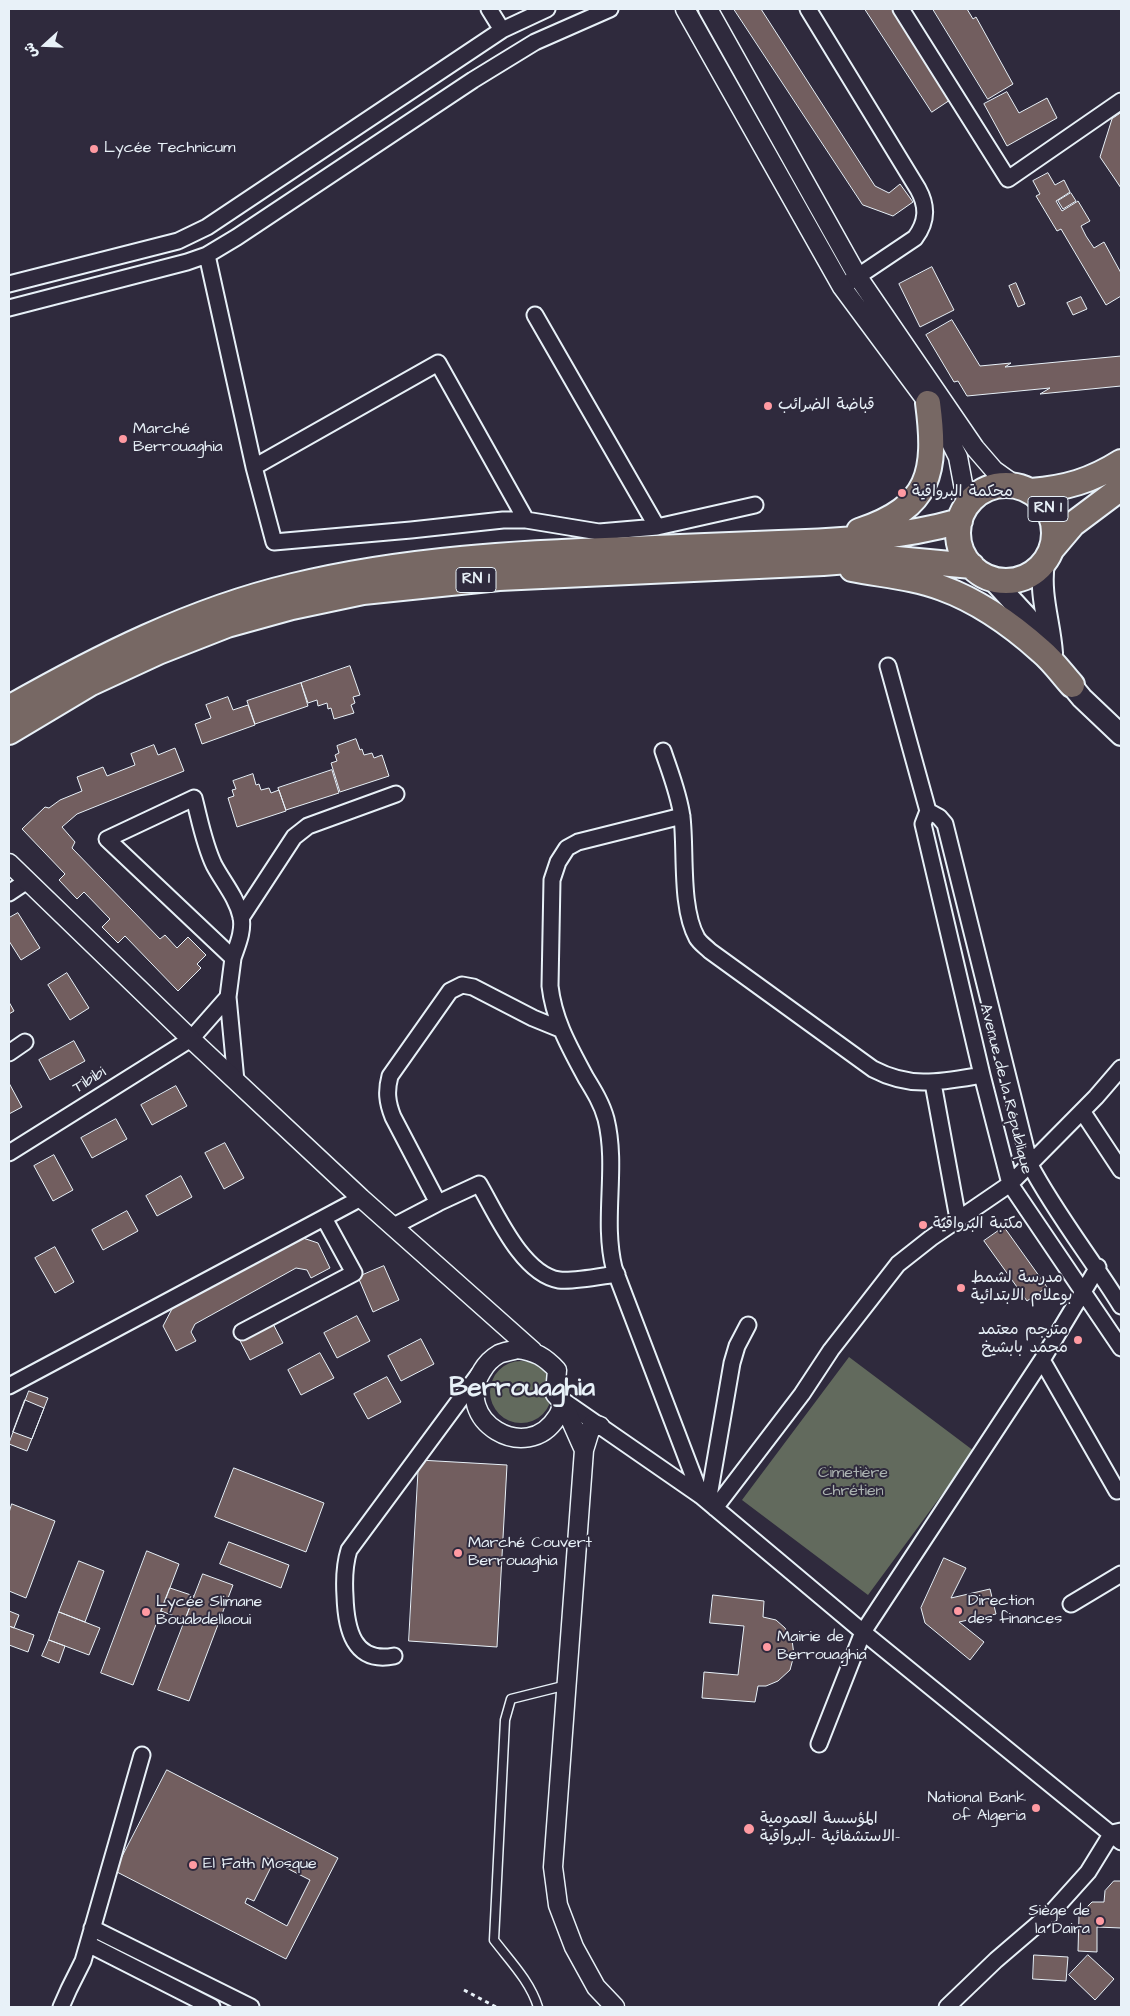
<!DOCTYPE html>
<meta charset="utf-8">
<style>
body{margin:0}
#map{position:relative;width:1130px;height:2016px;overflow:hidden;background:#2f2a3d;font-family:"Architects Daughter","Playpen Sans Arabic",sans-serif}
canvas{display:block}
.frame{position:absolute;inset:0;border:10px solid #e8f1f8;pointer-events:none}
.north{position:absolute;left:20px;top:20px;width:50px;height:50px;-webkit-text-stroke:4px #2f2a3d;paint-order:stroke;rotate:250deg;font-size:14px;font-weight:700;line-height:20px;text-align:center;color:#e8f1f8}
.north::after{content:'';display:block;margin:auto;width:18px;height:22px;background:#e8f1f8;clip-path:polygon(50% 0,100% 100%,50% 72%,0 100%)}
</style>
<div id="map">
<canvas width="1130" height="2016"></canvas>
<div class="frame"></div>
<div class="north">ش</div>
</div>
<script>
const ctx = document.querySelector('canvas').getContext('2d');
ctx.lineJoin = 'round';
function fillPath(path, color) { ctx.fillStyle = color; ctx.fill(path, 'evenodd'); }
function strokePath(path, color, width, dash) { ctx.strokeStyle = color; ctx.lineWidth = width; ctx.lineCap = dash ? 'butt' : 'round'; ctx.setLineDash(dash || []); ctx.stroke(path); }
function write(font, color, halo, rows, align = 'center') {
  ctx.font = font + ' "Architects Daughter","Playpen Sans Arabic",sans-serif'; ctx.lineWidth = 4; ctx.setLineDash([]); ctx.textBaseline = 'middle'; ctx.strokeStyle = halo; ctx.fillStyle = color; for (const [text, x, y, turn = 0] of rows) {
    ctx.save(); ctx.translate(x, y); ctx.rotate((+turn || 0) * Math.PI / 180); ctx.textAlign = isNaN(turn) ? turn : align; if (halo) ctx.strokeText(text, 0, 0); ctx.fillText(text, 0, 0); ctx.restore();
  }
}
const green = new Path2D(`
 M849,1357L974,1451L868,1595L742,1500Z
 M490 1392a31 31 0 1 1 62 0a31 31 0 1 1-62 0Z`);
const building = new Path2D(`
 M734,9H761L875,186L889,193L900,184L913,202L893,216L863,205Z
 M865,9H895L953,98L932,112Z
 M933,9H967L973,19L976,17L1013,84L988,99Z
 M1007,92L1019,113L1047,98L1057,118L1007,146L984,104Z
 M1121,113V188L1100,157L1112,119Z
 M1048,173L1055,185L1064,180L1070,192L1056,201L1062,211L1078,201L1090,221L1081,226L1086,236L1094,248L1104,242L1121,273V296L1106,305L1061,229L1057,231L1036,196L1040,194L1033,181Z
 M1071,193L1076,201L1063,209L1058,201Z
 M932,267L954,310L920,327L899,284Z
 M1016,283L1025,304L1018,307L1009,286Z
 M1081,297L1087,309L1073,315L1067,303Z
 M952,320L980,366L1011,363L1005,367L1121,356V386L1040,394L1050,388L967,396L958,381L954,382L926,335Z
 M350,666L360,695L353,697L355,703L351,705L354,713L334,719L331,708L328,709L327,703L318,706L317,700L308,703L301,683Z
 M301,683L308,706L255,724L247,701Z
 M228,697L233,710L248,705L255,725L202,744L195,724L211,718L206,705Z
 M356,739L360,750L362,749L364,755L372,753L374,758L382,755L389,776L340,792L331,763L337,761L335,755L339,753L337,746Z
 M154,745L158,755L175,748L184,771L77,814L62,827L75,842L72,848L160,939L165,935L177,948L188,937L206,955L197,964L201,968L178,991L125,936L118,943L102,927L110,919L84,892L77,899L59,880L65,874L22,829L45,807L49,808L60,800L82,791L77,777L103,767L107,776L135,765L131,754Z
 M332,770L339,793L286,810L278,788Z
 M253,774L256,785L259,784L261,790L269,788L271,793L279,790L286,811L237,827L228,798L234,796L232,790L236,789L233,781Z
 M18,913L40,948L21,960L9,941V918Z
 M67,973L89,1008L70,1020L48,985Z
 M9,1002L14,1011L9,1014Z
 M74,1041L85,1061L50,1080L39,1060Z
 M9,1083L22,1107L9,1114Z
 M176,1086L187,1106L152,1125L141,1105Z
 M116,1119L127,1139L92,1158L81,1138Z
 M225,1143L244,1178L224,1189L205,1153Z
 M54,1155L73,1190L53,1201L34,1166Z
 M181,1176L192,1197L157,1216L146,1196Z
 M127,1211L138,1231L103,1250L92,1230Z
 M1004,1227L1047,1287L1027,1301L984,1241Z
 M303,1238L318,1243L330,1268L311,1278L307,1270L296,1268L195,1324L191,1332L196,1341L176,1351L163,1326L172,1309Z
 M55,1247L74,1282L55,1293L35,1258Z
 M384,1266L399,1300L373,1312L358,1277Z
 M357,1316L370,1341L337,1358L324,1333Z
 M270,1318L283,1343L250,1360L237,1335Z
 M421,1339L434,1364L401,1381L388,1356Z
 M320,1353L334,1378L301,1395L288,1370Z
 M387,1377L401,1402L368,1419L354,1394Z
 M29,1391L48,1398L27,1451L9,1444Z
 M25,1400L44,1408L32,1439L13,1432Z
 M419,1460L507,1465L497,1647L409,1641Z
 M234,1468L324,1503L306,1552L215,1517Z
 M12,1504L55,1521L26,1598L9,1591V1513Z
 M229,1542L289,1565L281,1588L220,1564Z
 M147,1551L179,1564L133,1685L101,1673Z
 M944,1558L966,1568L951,1598L990,1589L996,1614L959,1622L984,1642L970,1660L925,1623L921,1608Z
 M79,1561L104,1571L85,1622L59,1612Z
 M203,1574L233,1585L189,1701L158,1690Z
 M170,1588L194,1596L185,1620L161,1611Z
 M713,1595L764,1601L763,1617L776,1620L785,1628L792,1640L794,1655L790,1670L778,1681L766,1686H758L755,1702L702,1698L704,1672L738,1675L744,1626L710,1623Z
 M9,1611L19,1615L14,1628L9,1626Z
 M59,1612L100,1628L89,1655L49,1640Z
 M9,1626L34,1635L28,1652L9,1645Z
 M49,1640L65,1646L59,1663L42,1656Z
 M167,1770L338,1858L286,1959L115,1871ZM267,1858L310,1880L287,1926L245,1903L247,1898L254,1901L271,1867L264,1863Z
 M1114,1881H1121V1928L1097,1927V1952L1078,1951L1079,1915L1092,1902H1104L1105,1891Z
 M1034,1955L1068,1957L1066,1981L1033,1979Z
 M1088,1955L1114,1979L1095,2000L1069,1975Z`);
const path = new Path2D(`
 M464,1990L496,2007`);
const service = new Path2D(`
 M538,2007C530,1981 510,1961 494,1940L505,1720L511,1699L567,1685`);
const minor = new Path2D(`
 M489,9L502,30
 M808,9L918,189C928,207 927,222 915,238L842,287
 M901,9L1008,179L1121,101
 M207,255L254,467L274,542L411,530L503,520H526L599,532L657,527L755,505
 M9,284L178,241L207,227L502,30L547,9
 M9,308L187,262L207,255L237,237L473,80L535,42L610,9
 M535,315L657,527
 M254,467L438,363L526,520
 M888,666L928,811L923,824L982,1075L1010,1184L1121,1348
 M663,751C670,772 679,794 682,817C686,851 680,908 697,938C700,943 706,947 710,951L873,1069C911,1089 941,1082 982,1075
 M928,811L939,817L945,824L1030,1165C1056,1214 1092,1259 1121,1306
 M682,816L578,842L567,848L558,862L552,880L550,986C554,1021 570,1048 586,1078C594,1091 602,1104 606,1119C618,1168 602,1219 614,1268L701,1496
 M9,893L27,881
 M241,918L294,837L308,826L396,794
 M228,997L236,1081
 M560,1029L533,1018L473,987L462,985L450,991L390,1076C386,1091 387,1102 393,1117L438,1203L479,1184C496,1213 522,1274 559,1280C573,1282 602,1276 617,1274
 M9,1053L25,1042
 M933,1083L958,1219
 M1082,1111L1121,1170
 M9,1153L191,1039L228,997L233,958L107,839L194,798C200,821 204,844 214,865C223,882 237,898 241,917C244,931 237,946 233,958
 M394,1226L438,1203
 M242,1332L354,1273L324,1218
 M1042,1360L1117,1491
 M9,1386L361,1198
 M558,1397L701,1496L863,1632L1121,1842
 M708,1502L732,1363L737,1346L748,1325
 M715,1508L802,1394L831,1350L898,1264L931,1238L1010,1184L1096,1097L1121,1068
 M1071,1604L1121,1574
 M394,1656C353,1664 346,1628 345,1596C344,1580 344,1566 349,1550L479,1374
 M819,1744L863,1632L1042,1360L1098,1267
 M92,1928L251,2007
 M88,1944L212,2007
 M61,2007L69,1989L83,1961L142,1755
 M947,2007L996,1960L1052,1912L1088,1872L1112,1833L1121,1831`);
const tertiary = new Path2D(`
 M685,9L842,287L928,403L945,431L958,457L967,505
 M708,9L858,277L975,448L994,470L1015,485
 M9,863L191,1039L361,1198L533,1351
 M517,1349C535,1351 545,1357 557,1370L555,1394L563,1403C561,1408 560,1413 557,1417C527,1466 451,1420 482,1371C486,1364 492,1358 499,1354C504,1352 511,1351 517,1349Z
 M563,1403L584,1450L553,1867L558,1905L574,1947L596,1987L615,2007
 M584,1450L592,1424L600,1426`);
const secondary = new Path2D(`
 M1044,563C1039,594 1050,623 1052,653
 M992,579L1027,617L1053,663L1082,698L1121,735`);
const trunk = new Path2D(`
 M958 533a48 48 0 1 1 96 0a48 48 0 1 1-96 0Z
 M1031,491C1066,488 1091,481 1121,462
 M859,531C931,507 937,472 928,403
 M1051,550L1073,524L1121,488
 M852,569C882,575 913,577 942,588C978,601 1012,625 1041,651C1053,661 1062,674 1072,685
 M9,708C99,657 192,610 293,586C404,559 518,553 631,549C680,547 730,545 779,543C840,541 901,538 960,521
 M9,732L91,683L158,652L227,625L292,607L363,592L499,578L823,563L886,558L972,566`);
const markers = [
 [94,149,5,"#ff9aa2"],
 [768,406,5,"#ff9aa2"],
 [123,439,5,"#ff9aa2"],
 [902,493,5,"#ff9aa2"],
 [923,1225,5,"#ff9aa2"],
 [961,1288,5,"#ff9aa2"],
 [1078,1340,5,"#ff9aa2"],
 [458,1553,5,"#ff9aa2"],
 [958,1611,5,"#ff9aa2"],
 [146,1612,5,"#ff9aa2"],
 [767,1647,5,"#ff9aa2"],
 [1036,1808,5,"#ff9aa2"],
 [749,1829,6,"#ff9aa2"],
 [193,1865,5,"#ff9aa2"],
 [1100,1921,5,"#ff9aa2"]
];
const shields = [
 [1048,509,40],
 [476,580,40]
];
const shieldNames = [
 ["RN 1",1048,509],
 ["RN 1",476,580]
];
const poiNames = [
 ["Lycée Technicum",104,149],
 ["قباضة الضرائب",778,406],
 ["Marché",133,430],
 ["Berrouaghia",133,448],
 ["محكمة البرواقية",912,493],
 ["مكتبة البرواقية",933,1225],
 ["مدرسة لشمط",971,1279],
 ["بوعلام الابتدائية",971,1297],
 ["مترجم معتمد",1068,1331,"right"],
 ["محمد بابشيخ",1068,1349,"right"],
 ["Marché Couvert",468,1544],
 ["Berrouaghia",468,1562],
 ["Direction",968,1602],
 ["des finances",968,1620],
 ["Lycée Slimane",156,1603],
 ["Bouabdellaoui",156,1621],
 ["Mairie de",777,1638],
 ["Berrouaghia",777,1656],
 ["National Bank",1026,1799,"right"],
 ["of Algeria",1026,1817,"right"],
 ["المؤسسة العمومية",760,1820],
 ["الاستشفائية -البرواقية-",760,1838],
 ["El Fath Mosque",203,1865],
 ["Siège de",1090,1912,"right"],
 ["la Daira",1090,1930,"right"]
];
const streetNames = [
 ["Tibibi",90,1081,-32],
 ["Avenue de la République",1005,1089,76]
];
const parkNames = [
 ["Cimetière",853,1474],
 ["chrétien",853,1492]
];
const townNames = [
 ["Berrouaghia",522,1390]
];
fillPath(green, '#626a5d');
fillPath(building, '#725e5f');
strokePath(building, '#e8f1f8', 1);
strokePath(service, '#e8f1f8', 11);
strokePath(minor, '#e8f1f8', 19);
strokePath(tertiary, '#e8f1f8', 21);
strokePath(secondary, '#e8f1f8', 24);
strokePath(trunk, '#e8f1f8', 28);
strokePath(path, '#e8f1f8', 3, [4, 4]);
strokePath(service, '#2f2a3d', 8);
strokePath(minor, '#2f2a3d', 15);
strokePath(tertiary, '#2f2a3d', 18);
strokePath(secondary, '#2f2a3d', 20);
strokePath(trunk, '#776864', 24);
for (const [x, y, r, color] of markers) { const dot = new Path2D(); dot.arc(x, y, r, 0, 2 * Math.PI); ctx.fillStyle = color; ctx.fill(dot); strokePath(dot, '#2f2a3d', 2); }
for (const [x, y, w] of shields) { const box = new Path2D(); box.roundRect(x - w / 2, y - 12.5, w, 25, 4); ctx.fillStyle = '#2f2a3d'; ctx.fill(box); strokePath(box, '#e8f1f8', 1); }
write('bold 15px', '#e8f1f8', null, shieldNames);
write('16px', '#e8f1f8', '#2f2a3d', poiNames, 'left');
write('16px', '#e8f1f8', '#2f2a3d', streetNames);
write('16px', '#acb4b2', '#2f2a3d', parkNames);
write('bold 26px', '#e8f1f8', '#2f2a3d', townNames);
</script>
